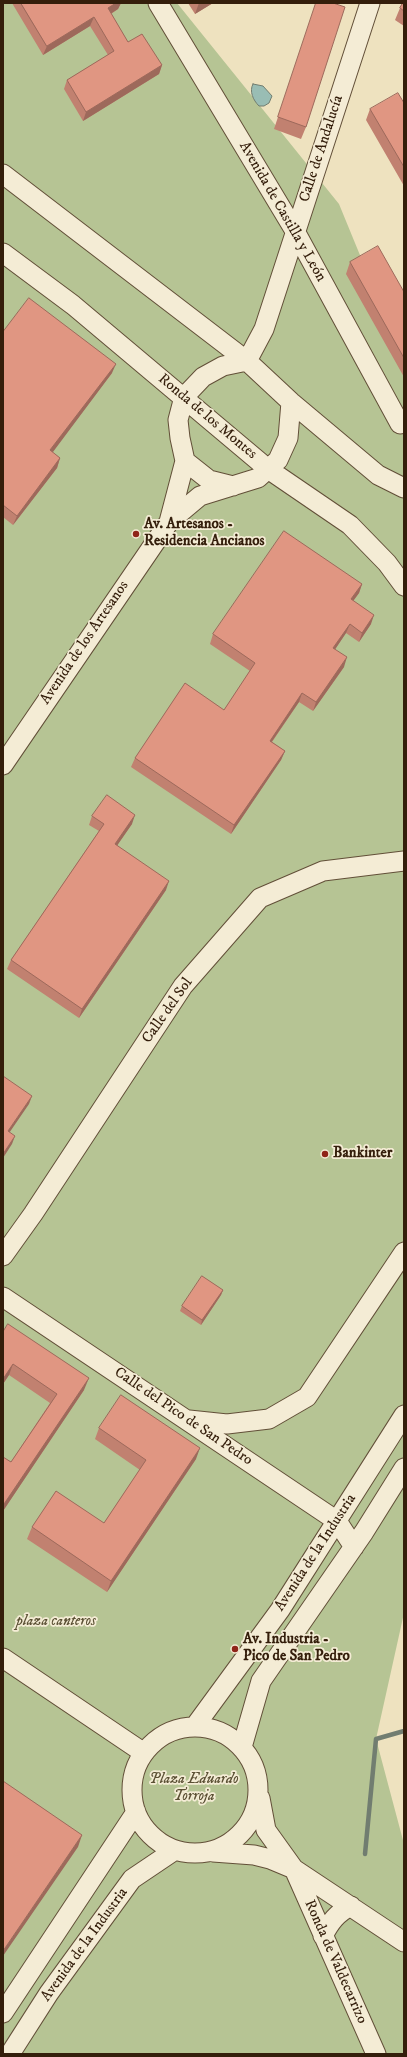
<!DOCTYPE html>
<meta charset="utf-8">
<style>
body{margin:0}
#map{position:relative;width:407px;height:2057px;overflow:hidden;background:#eee2bf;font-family:"IM FELL DW Pica",serif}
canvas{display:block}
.frame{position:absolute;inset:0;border:4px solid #341e0b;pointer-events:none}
</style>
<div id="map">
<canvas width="407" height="2057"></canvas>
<div class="frame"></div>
</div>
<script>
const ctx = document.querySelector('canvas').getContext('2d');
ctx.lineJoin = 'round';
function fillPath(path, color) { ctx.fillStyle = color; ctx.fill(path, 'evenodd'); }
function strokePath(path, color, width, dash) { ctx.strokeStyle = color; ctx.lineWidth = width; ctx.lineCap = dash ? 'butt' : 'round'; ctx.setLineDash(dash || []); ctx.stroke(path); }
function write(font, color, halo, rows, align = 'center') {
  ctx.font = font + ' "IM FELL DW Pica",serif'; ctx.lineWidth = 3.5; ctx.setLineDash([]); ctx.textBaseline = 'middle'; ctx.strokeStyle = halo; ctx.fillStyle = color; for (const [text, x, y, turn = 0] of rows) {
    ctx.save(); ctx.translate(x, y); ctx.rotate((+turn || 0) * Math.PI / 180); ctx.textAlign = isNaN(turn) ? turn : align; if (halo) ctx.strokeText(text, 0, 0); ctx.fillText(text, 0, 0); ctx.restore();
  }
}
const green = new Path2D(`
 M3,3H177L339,204L387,321L404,358V1613L376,1739L404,1844V2054H3Z`);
const water = new Path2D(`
 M253,84L263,86L272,96L269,103L264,106H259C253,100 249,91 253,84Z`);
const stream = new Path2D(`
 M365,1854L376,1739L404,1731`);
const minor = new Path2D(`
 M158,3L295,231L400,424
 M3,174L247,361L291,402L378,475L404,488
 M3,253L73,305L268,469L350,525L387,563L404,586
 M247,361L264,329L370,3
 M233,486L209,480L185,461L180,438L178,420L184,397L203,377L223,366L247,361
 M169,522L185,461
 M3,765L169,522L200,496L258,478L278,460L288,438L291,402
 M3,1256L33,1214L183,986L260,898L323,871L404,861
 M3,1297L337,1521L354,1547
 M189,1420L227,1424L269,1419L307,1397L404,1252
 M3,1658L144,1753
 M195,1726L280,1610L404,1415
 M132 1790a63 63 0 1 1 126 0a63 63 0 1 1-126 0Z
 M242,1747L261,1681L364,1532L404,1468
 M260,1798L266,1830L294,1869L376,2054
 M213,1852L254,1855L270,1859L294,1869L404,1942
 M323,1936C330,1922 337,1913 351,1906
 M3,2013L136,1812
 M10,2054L49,1993L132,1879L175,1850`);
const wall = new Path2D(`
 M12,3H121L118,9L111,14L128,42L162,65L159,74L83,121L64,89L67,80L108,55L90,26L43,55Z
 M188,3H213L195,14Z
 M316,3L306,127L301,139L274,129Z
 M400,3H404V26L395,20L400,8L402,4Z
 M404,103V186L366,120L370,109Z
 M350,262L404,292V377L346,274Z
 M3,332L112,373L52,452L60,458L57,468L13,525L3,517Z
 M362,584L359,593L353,601L371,624L359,642L346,633L335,649L344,667L313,711L299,702L272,742L285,751L281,760L231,834L131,767L135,758L224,710L250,671L210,644L213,634Z
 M92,816L132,824L117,845L166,890L79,1018L7,969L11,960L99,831L89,825Z
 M223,1290L221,1295L201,1325L180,1311L182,1306Z
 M3,1332L84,1390L3,1511V1457L11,1462L50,1403L9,1375L3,1384Z
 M99,1428L196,1459L107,1592L27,1539L32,1527L104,1523L140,1470L95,1439Z`);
const shadedWall = new Path2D(`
 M116,3H121L118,9L104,18L108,8Z
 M199,3H213L195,14Z
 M94,17L90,26L43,55L47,46Z
 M162,65L159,74L83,121L86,112Z
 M116,364L112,373L47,460L50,450Z
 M60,458L57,468L13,525L17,516Z
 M362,584L359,593L348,608L351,599Z
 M374,615L371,624L359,642L362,633Z
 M350,624L346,633L330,657L333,648Z
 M347,657L344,667L313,711L316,702Z
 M302,693L299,702L266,750L270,741Z
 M285,751L281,760L231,834L234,825Z
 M135,815L132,824L112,853L115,844Z
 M169,881L166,890L79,1018L82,1009Z
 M32,1096L29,1104L5,1139L8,1131Z
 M15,1136L12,1144L3,1158V1154Z
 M223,1290L221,1295L201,1325L202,1320Z
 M13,1364L9,1375L3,1384V1379Z
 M89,1378L84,1390L3,1511V1508L4,1504Z
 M200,1448L196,1459L107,1592L111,1581Z
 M82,1835L78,1847L3,1956V1951Z`);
const building = new Path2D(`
 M21,3H116L108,8L128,42L142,34L162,65L86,112L67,80L114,51L94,17L47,46Z
 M316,3H333L345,7L306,127L278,117Z
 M403,3H404V11L400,8Z
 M398,93L404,103V167L370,109Z
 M378,246L404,292V358L350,262Z
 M29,298L116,364L50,450L60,458L17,516L3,505V332Z
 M284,531L362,584L351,599L374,615L362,633L350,624L333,648L347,657L316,702L302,693L270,741L285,751L234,825L135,758L185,683L224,710L255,663L213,634Z
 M107,795L135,815L115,844L169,881L82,1009L11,960L104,824L92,816Z
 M3,1076L32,1096L8,1131L15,1136L3,1154Z
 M202,1276L223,1290L202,1320L182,1306Z
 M8,1324L89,1378L4,1504H3V1457L11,1462L57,1394L13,1364L3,1379V1332Z
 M121,1395L200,1448L111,1581L32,1527L56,1491L104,1523L146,1460L99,1428Z
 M3,1781L82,1835L3,1951Z`);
const markers = [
 [136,534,4,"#8f2418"],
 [325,1154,4,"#8f2418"],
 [235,1649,4,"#8f2418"]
];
const streetNames = [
 ["Calle de Andalucía",322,149,-72],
 ["Avenida de Castilla y León",282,212,60],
 ["Ronda de los Montes",207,417,40],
 ["Avenida de los Artesanos",85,643,-56],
 ["Calle del Sol",168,1011,-55],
 ["Calle del Pico de San Pedro",183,1417,34],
 ["Avenida de la Industria",316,1553,-57],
 ["Avenida de la Industria",85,1945,-54],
 ["Ronda de Valdecarrizo",335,1962,66]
];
const poiNames = [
 ["Av. Artesanos -",144,525],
 ["Residencia Ancianos",144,542],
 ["Bankinter",333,1154],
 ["Av. Industria -",243,1640],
 ["Pico de San Pedro",243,1657]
];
const parkNames = [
 ["plaza canteros",56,1622],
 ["Plaza Eduardo",194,1780],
 ["Torroja",194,1797]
];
fillPath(green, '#b6c494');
fillPath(water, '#99bdb4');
strokePath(water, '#717d70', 1);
strokePath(stream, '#717d70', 4.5);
strokePath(minor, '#624f38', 21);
strokePath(minor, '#f4ecd5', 19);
fillPath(wall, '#c18170');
fillPath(shadedWall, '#9d695b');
fillPath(building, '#e09682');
strokePath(building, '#9d695b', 1);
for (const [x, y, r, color] of markers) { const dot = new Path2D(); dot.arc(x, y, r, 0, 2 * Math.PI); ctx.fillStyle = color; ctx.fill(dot); strokePath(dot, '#f4ecd5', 1.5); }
write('15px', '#341e0b', '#f4ecd5', streetNames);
write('bold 15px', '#341e0b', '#f4ecd5', poiNames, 'left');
write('italic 15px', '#5b5034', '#f4ecd5', parkNames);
</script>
